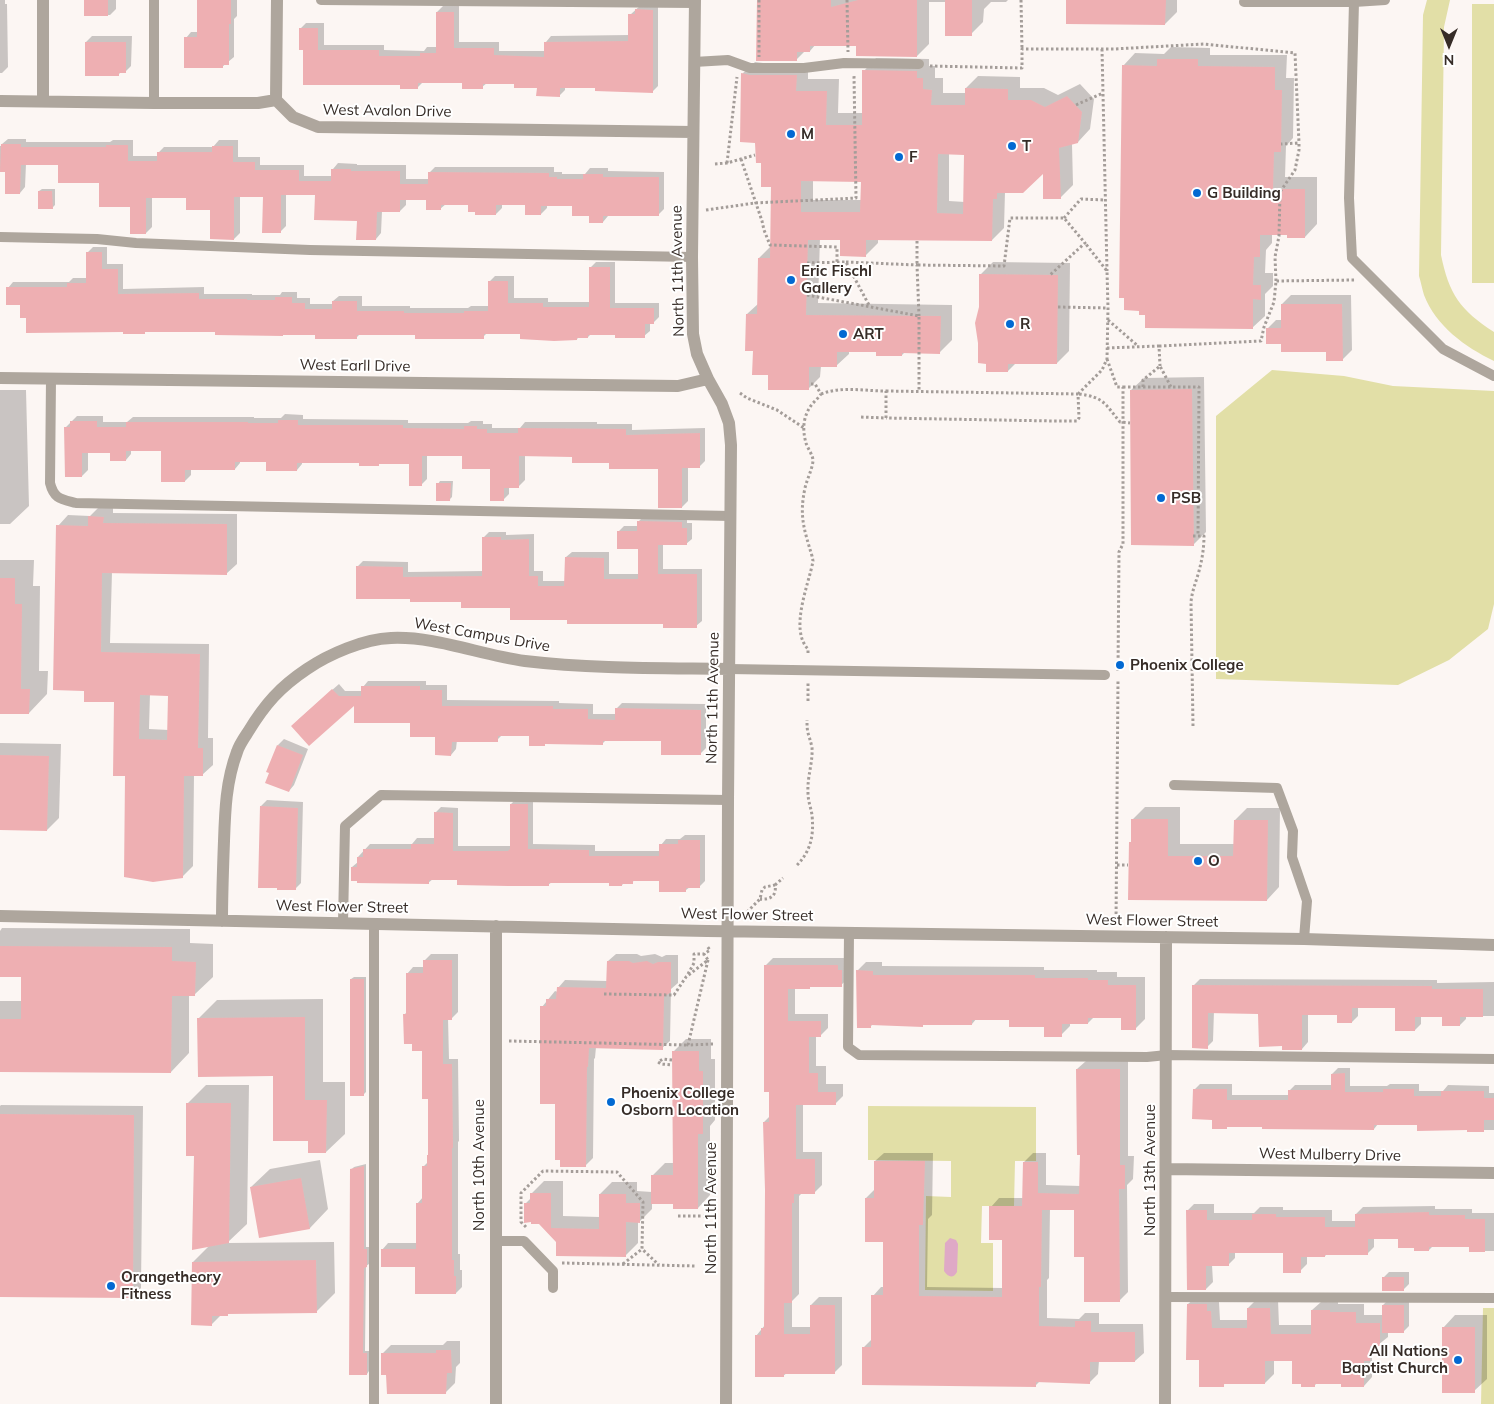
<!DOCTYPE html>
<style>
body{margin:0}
#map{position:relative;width:1494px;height:1404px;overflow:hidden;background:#fcf6f3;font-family:Mulish,sans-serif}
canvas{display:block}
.north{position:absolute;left:1424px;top:20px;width:50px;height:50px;-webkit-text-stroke:4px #fff;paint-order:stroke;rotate:180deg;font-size:14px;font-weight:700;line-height:20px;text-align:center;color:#362c27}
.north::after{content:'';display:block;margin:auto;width:18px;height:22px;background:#362c27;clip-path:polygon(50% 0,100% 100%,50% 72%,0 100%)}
</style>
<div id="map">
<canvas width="1494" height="1404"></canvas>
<div class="north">N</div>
</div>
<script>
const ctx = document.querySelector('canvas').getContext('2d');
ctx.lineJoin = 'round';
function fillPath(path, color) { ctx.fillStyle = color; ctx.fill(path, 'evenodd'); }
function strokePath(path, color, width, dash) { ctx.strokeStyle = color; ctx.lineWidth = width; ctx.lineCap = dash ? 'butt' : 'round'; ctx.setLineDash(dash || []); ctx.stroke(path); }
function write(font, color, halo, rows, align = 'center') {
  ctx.font = font + ' Mulish,sans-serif'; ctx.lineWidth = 4; ctx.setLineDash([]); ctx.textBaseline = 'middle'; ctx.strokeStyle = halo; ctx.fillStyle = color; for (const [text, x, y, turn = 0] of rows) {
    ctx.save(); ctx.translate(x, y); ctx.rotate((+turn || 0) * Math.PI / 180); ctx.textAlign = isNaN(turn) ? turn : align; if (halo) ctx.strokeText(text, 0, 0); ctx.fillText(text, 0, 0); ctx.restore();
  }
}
const green = new Path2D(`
 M1427,0H1450L1444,27L1441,255C1449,294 1460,310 1494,332V361C1465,347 1436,326 1424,295C1422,289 1421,282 1419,276L1423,15Z
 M1472,4H1494V283H1472Z
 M1272,370L1344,376L1393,386L1494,391V604L1488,629L1449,660L1398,685L1216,679V416Z
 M868,1106L1036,1107V1161H1015L1014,1206H982L981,1243H993V1291L925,1290L926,1196L951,1197V1161L868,1160Z
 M1483,1308H1494V1404H1481Z`);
const water = new Path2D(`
 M950,1238L956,1240L958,1244L957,1272C953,1279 948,1277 944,1271L945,1243Z`);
const shadow = new Path2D(`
 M0,0H5V4H7L8,67L2,73H0Z
 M86,0H116V9L110,15H86Z
 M199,0H237V16L234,19V57L222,67L186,38L191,32H198Z
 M758,0H1008L1006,2H991L984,9L983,22L971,34L947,2H929V44L917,56L857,45L816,44L810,51H805L796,60Z
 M1067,0H1177V12L1165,24Z
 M642,4H658V86L652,92L596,87H565V90L559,96L538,87L515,83H487L482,87L463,82H423L418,87L401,83L305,49L300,29L306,23H324V45H384V50L424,51L427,47H437V12L443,6H459V42H499V51H545L546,42L551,36L629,35L630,15Z
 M92,36H132L131,66L125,72H121L118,75L86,42Z
 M1171,47L1210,48V55H1287L1286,78H1294L1293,138L1286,146L1285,177H1317V224L1305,237L1289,233H1272V243L1266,250L1265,273H1273V286L1265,294V316L1252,328L1146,314L1123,66L1135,53L1164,54Z
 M876,58L929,59V66H935V78H943V93H966V88L978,76L1020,77V88H1044L1058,95L1080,84L1094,99L1090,129L1078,142L1072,144L1073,185L1060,198L1044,171L1005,192L1004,228L992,240L878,239V243L865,256L841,239L820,238L818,303L952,305V340L940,352H905L902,355L878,351L849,350V354L836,366H821L820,377L808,389L769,374L747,314L759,303V258L771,246L772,186L756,142L742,74L755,62L763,63H808V79H839L838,113H863L864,71ZM949,153L965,154V202L949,201ZM813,180H862V200H813Z
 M8,139H26V142H110L113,140H133V156H158V153L164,147H213L219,140H238V157H260V165H304V176H332L333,169L338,163L357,164V165H406V179H429V173L435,167H554V172H562V174H585L590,168H608V171L664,172V209L658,215L608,216L603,222L573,205H547V208L541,214L527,204H502V208L496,214L476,210L469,204H446L440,209L428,198H406V205L400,211H382L381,233L376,239L358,219L316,194H286V226L280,232L264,196H240V233L234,239L212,209L187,196H152V227L146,233L131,205L101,182L59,164H26L25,187L20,193L6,171H0V146H2V144Z
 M42,189H55V205L52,208L39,191Z
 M93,247H107V264H123V289L204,287V294H252V295H280L282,292H297V298H310V304H333V301L339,296H362V306H410V308H468L471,306H489V282L495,276H514V298H548V302H591V267L596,262H615V303H659V317L653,323H650V331L644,336L616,334H591L588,337H579L577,339L521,333H487L483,337L416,334H360L357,337L316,333L216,330H147L144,333L27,316L21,304L8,288L13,282H69L73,278H87V253Z
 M993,262L1070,263L1069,351L1057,363H1016L1008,371L980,307L981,274Z
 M1291,295H1351L1352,350L1342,360L1328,351L1282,343L1267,329L1276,320H1282V304Z
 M1204,377L1206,532L1193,545L1131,390L1144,378Z
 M0,390H26L29,506L10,524H0Z
 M285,414L303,415V419L408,420V423H468L471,421H483V424H492V428H520L525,422H597V424H632V430L705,428V461L699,467H688V501L682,507L659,468L574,455H525V480L519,486H509V494L503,500L491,467L463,454H427V479L421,485L410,463L302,462V464L297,470L268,460H240V463L235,469H191V475L185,481L162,450H131V454L126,460L111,452H88V470L82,476L65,428L77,416H103V422H127L133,417H254V418H281Z
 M440,481H453L452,497L450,499L438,484Z
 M100,506L113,507V513L237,514V564L226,574L112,572L110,643L209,644L208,738H213V765L202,775H194L193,866L183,876L127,774L116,701L86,690L58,526L68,515L90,516ZM150,694L169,695V730L149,729Z
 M644,516L687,517V523H692V539L686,544H663V569H702V621L696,626L664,623L568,618L512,606L462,601L411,598L357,567L363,561L408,562V572L483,571V538L489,532H506V535L534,534V571H543V581H566V557L572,552H609V574H639V548L619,531L624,526H638V522Z
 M0,560H34L33,586H40L39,671H48L47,694L29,713H0Z
 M368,681H426V685H447V700L559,701V703L593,704V714H616V709L622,703L706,704V748L700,754L662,740H606L603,743H546L531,734H503L497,740H457L456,749L451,755L437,736L411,721L355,703L298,720L339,684L345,691H363V687Z
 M284,739L308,749L294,785L289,791L278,745Z
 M0,743L61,744L59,818L47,830L0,829Z
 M516,799H533V844L595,845V851H661V845L666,839H680L685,835H705V881L699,887H690L686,890L661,879H635L632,883H624L622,885L610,882H552L548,885L458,879H433L428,883L352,867L358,862V857L370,844H412L417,838H435V813L441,807L458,808V846H511V804Z
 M267,800L303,802L301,883L295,889L261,806Z
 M1145,807H1180V844H1235V820L1247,808H1280L1279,887L1267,900L1130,843L1133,840V819Z
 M2,928L190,929V943L213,944V977L194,995H189V1053L171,1072L0,1071V1001H22V976H0V931Z
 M431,954H458V1012L452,1018H448L449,1059H458L459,1141L458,1142V1254H460V1270H462V1287L456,1293L416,1266L382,1250L388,1243H417V1204L423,1197V1167L428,1162L429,1097L423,1049L413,1043L405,1014L407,1012V974L413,967H425V960Z
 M616,954H637L641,956L655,954L662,957L666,955H678V983L671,989L670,1041L662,1048L596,1047L595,1058L594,1059L593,1158L585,1166L557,1102L542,1007L555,991L558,992V988L565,980L607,981L608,961Z
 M773,958H845L849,978L841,985L795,987V1014H828V1028L820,1036H816V1066H826V1084H843V1096L835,1104H803V1152H822V1185L814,1193H802L799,1196V1294L792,1301V1327H811V1305L819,1297H842V1365L834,1373H787L783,1376L756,1336L765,1325L766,1190L764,1122L770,1116L765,966Z
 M866,962H882V966L1044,967V970H1097V972H1117V977H1145V1019L1135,1029L1122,1017H1094L1088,1023H1070V1026L1061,1035L1045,1025L1010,1018H977L972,1024H873L870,1027L857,971Z
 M354,977H366V1092L363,1095L351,979Z
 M1200,979L1437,980V983L1494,982V1016H1466V1019L1460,1025L1444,1016H1421V1024L1415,1030L1396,1007H1358V1016L1352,1022L1339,1014H1308V1042L1302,1049L1283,1045L1259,1013L1214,1011L1213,1041L1207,1047L1194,985Z
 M323,999V1082H345V1134L326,1152L309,1140L274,1075L198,1019L217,1000Z
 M686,1039H711V1059H715V1120L710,1126V1195L698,1208L674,1203H652V1209L640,1221H638V1243L625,1256L557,1241L526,1203L531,1198V1194L544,1181H563V1216L600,1217V1194L612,1182H637V1191L652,1192V1176L665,1163H674V1051Z
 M1086,1061H1128V1156H1134L1133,1179L1127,1185L1128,1292L1119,1301L1085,1256L1076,1209L1050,1208L1049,1278L1047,1280V1318L1079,1319L1085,1313H1099V1324H1143L1144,1353L1135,1361H1099L1098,1374L1090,1382L1040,1381L1035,1386L863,1348L872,1339L873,1296L881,1287H884V1241L866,1198L875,1189V1161L884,1153H933L932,1215L928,1219L927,1287L1003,1288V1239L991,1207L999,1198H1024V1162L1033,1153H1046V1185L1081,1186V1154L1077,1069Z
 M1338,1068H1350V1086H1387L1390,1084H1419V1091H1443L1448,1085L1489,1086V1093H1494V1130H1418V1124H1378L1374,1129L1263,1126L1213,1118L1194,1090L1200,1084H1232V1095H1289V1091L1295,1085H1332V1074Z
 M206,1085H249L247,1224L227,1243L334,1242L335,1293L316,1312L229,1313L227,1315H221L211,1325L193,1262L209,1246L187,1104Z
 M1,1105L143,1106L141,1288L132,1297L0,1296V1106Z
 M320,1160L328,1209L310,1228L260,1237L251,1187L270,1169Z
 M366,1164V1247H369V1264L366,1266L365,1351H369V1371L367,1374H350L352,1169L354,1167Z
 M1194,1204H1214V1213H1254L1260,1207H1283V1210H1332V1221H1356V1214L1363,1207L1435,1206V1209H1472V1213H1494V1251H1470V1246H1433L1429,1250L1416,1247L1400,1237H1374V1247L1367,1254H1327L1325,1256H1307V1264L1300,1271L1284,1252H1235V1258L1228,1265H1212L1213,1282L1206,1289L1187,1211Z
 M1389,1272H1409V1284L1403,1290L1383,1278Z
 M1197,1296H1215V1302H1219L1220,1320H1248V1308L1256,1300H1278L1279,1325H1312V1310L1321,1302H1338V1304H1364V1315H1383V1305L1389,1299H1409V1326L1403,1332H1388V1337L1378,1345V1351L1372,1356V1377L1364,1386L1342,1383H1317L1314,1386L1293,1360H1274V1374L1265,1383H1226L1223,1385L1200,1359L1188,1304Z
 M1455,1315H1487V1379L1474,1391L1443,1328Z
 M447,1341H460V1363L456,1367L455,1383L446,1392L388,1374L382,1354L391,1345H443Z`);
const building = new Path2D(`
 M84,0H108V16H84Z
 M197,0H231V24H229V65H223V68H184V37H197Z
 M757,0H831V7L858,0H917V57L856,56V46H810V52H797V61H756Z
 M945,0H972V36H945Z
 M1066,0H1166L1165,25L1066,24Z
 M635,9L653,10V93L595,91V88H560V97L536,96L537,88H514V84H483V89H462V83H418V89H400V85H303V50H299V28H318V50H379V56H420V53H436V12H454V48H494V55L544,57V42L628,41V14H635Z
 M85,42H126V73H119V76H85Z
 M1157,59H1198V66L1275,67V90H1282L1281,152H1274L1273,189H1305V238H1287V235H1260V257H1254L1253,285H1261V300L1253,299V329L1145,328V315H1139V311L1124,310V298H1119L1122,65L1157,66Z
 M862,70L917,71V78H923V89L932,90L931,105H965V88L1008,89V100H1031L1045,107L1067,96L1082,112L1078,143L1059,148L1061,199H1043V174L1023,193H997V199H993L992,241L866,240V257L840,256V240H808L806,315L941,316L940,354L902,353V356H876V352H837V367H809V390H768V375H752L753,351H745L746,314H757L758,258H770L771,187H761V163H756L755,143L740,142L741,73L750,75H797L796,91H827L826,125H862ZM938,154L964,155L963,214L937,213ZM801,181L861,182L860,212H801Z
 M1,144H21V147H106V145H128V161H157V152H212V146H233V162H255V170H299V181H331V169H351V171H400V184H428V172L549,173V177H557V179H583V174H603V177H659V216H603V223H589V216H572V206H541V215H525V205H496V215H475V212H468V205H441V210H426V200H400V212H377L376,240H356L357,221L314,220L315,195H281V233H262L263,197H234V240L210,239V210H186V198H146V234H130V207H99V183H58V165H21L20,194H5V172H0Z
 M38,191H52L53,209H38Z
 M86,252H102V269H118V294L199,293V299H247V300H275V297H292V303H305V309H332V301H357V311H404V313H464V311H488V281H508V303H543V307H589V267H610V308H654V324H645V338H615V335H588V338H577V340L554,341L520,339V334H484V339H415V335H357V339H315V335H283V336L215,335V332H145V334H123V332L26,333V318H20V305H6V287H67V283H86Z
 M979,274L1058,275L1057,364H1008V372H986V364L978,363V343L975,323L979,307Z
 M1281,304H1342L1343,361H1326V352H1281V344H1266V328H1281Z
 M1192,389L1194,546L1131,545L1130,390Z
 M278,420H298V425H403V428L464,429V426H477V429H487V433H518V428L626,429V435L700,433V468H682V508H658V469H609V463H572V457L519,456V488H504V501H490V469H462V456H422V486H409V464H379V466H359V463H297V471H266V462H235V470H185V482H161V451H126V461H110V453H82V477H65L64,427H70V421H97V427H126V422H248V423H278Z
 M436,483H451L450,501H436Z
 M88,516L104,517L103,523L227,524V575L102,573L101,652L200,654L198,748H203V776H184L183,878L153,882L124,877L125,776H113L114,702H84V691L53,690L56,525L88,526ZM140,695L168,696L167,740L139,739Z
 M637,521L682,522V528H687V545H658V574H697V628H663V624H567V620H510V608H461V602H410V599H356V566L403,567V577L482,576V537H501V540L529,539V576H538V586H564L565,557L604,558V579H638V549H617V531H637Z
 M0,578H15V604H22L21,689H30L29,714H0Z
 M361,686H420V690H442V706H553V709H588V719L615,720V708L701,710V755H661V741H603V745L545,744V746H529V736H498V742H452L451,756L435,755V737H410V723H354V706L309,746L291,726L332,689L339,696H361Z
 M277,745L303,755L289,792L265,783L269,773L266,772Z
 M0,755L49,756L47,831L0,830Z
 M510,804H528V849L589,850V856H659V844H678V840H700V888H686V892H659V881H633V884H622V886H609V883H549V886H508L457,885V880H429V884L357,883V881H351V867H357V857H363V849H411V844H434V812L453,813V851H508L510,849Z
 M260,806L298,808L296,890H277V888H258Z
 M1131,819H1168V856H1233L1234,820H1268L1267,901L1128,900L1129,842H1131Z
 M0,946L172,947V961L196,962L195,996H172L171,1073L0,1072V1019H21V977H0Z
 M423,960H452V1020H443V1064H452L453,1148H452V1260H454V1276H456V1294H415V1267H381V1249H416V1203H422V1166H427V1155H428V1099H422V1051H412V1044H404L403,1014H406V973H423Z
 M607,961H629L633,963L647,961L653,964L658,962H671V992L664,997L663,1050L589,1048L588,1067H587L586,1167H560V1160H555V1104H540V1006H546V999H556L557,987L606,988Z
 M764,965H838V970H842V987H810V989H788V1021H821V1037H809V1073H818V1092H836V1105H796V1159H815V1194H794V1203H792V1303H784V1334H810V1305H835V1374H784V1377H755V1335H761V1328H764L765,1190L763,1122H769V1092H764Z
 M856,970L873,971V975H1035V978H1088V980H1108V985H1136V1030H1121V1018H1088V1024H1062V1037H1044V1027H1009V1020H972V1025H923V1027L871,1025V1028H857Z
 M350,979H364V1096H350Z
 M1192,985L1432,986V989H1483V1017H1460V1026H1442V1017H1415V1031H1395V1008H1352V1023H1337V1015H1302V1050H1282V1046L1259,1047L1258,1014L1208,1013V1049L1192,1048Z
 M305,1017V1100H327L326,1153H308V1141H273V1076L198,1077L197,1018Z
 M672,1051H699V1071H703V1134H698V1209H673V1204H651V1175H673Z
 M1076,1069H1120V1165H1125V1189H1119L1120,1302H1084V1257H1074V1210H1042L1041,1287H1039V1326L1075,1327V1321H1091V1332H1135V1362H1090V1384L1036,1382V1387L862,1385V1347H871V1295H883V1242H865V1198H874V1161H925L923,1225H919V1296L1002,1297V1240H989V1206H1022L1023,1162H1038V1193L1079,1194L1080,1155H1077Z
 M1345,1073V1092H1383V1089H1414V1096H1441V1091H1484V1098H1494V1120H1484V1132H1467V1130L1417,1131V1125H1374V1130L1262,1129V1127H1227V1129H1212V1120L1192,1119L1193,1089H1227V1100H1288V1090H1331V1074Z
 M186,1103H231L229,1243L192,1250L194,1156H186Z
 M0,1114L134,1115L133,1298L0,1297Z
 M364,1166V1249H367V1267L364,1268L363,1353H367V1375H349L350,1169Z
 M301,1178L310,1229L259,1238L250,1187Z
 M530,1193H551V1228L599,1229V1194H626V1203H640V1223L626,1222V1257L556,1256V1242L539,1224H531V1222L524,1223V1203H530Z
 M1186,1210H1207V1220H1252V1214H1276V1217H1325V1227H1355V1214L1429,1212V1215H1465V1219H1485V1252H1469V1247H1429V1251H1414V1248H1398V1239H1368V1255H1325V1257H1301V1273H1283V1253H1229V1266H1206V1290H1187Z
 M316,1260L317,1313L228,1314V1316H212V1326L191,1325L192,1262Z
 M1382,1277H1404V1291H1382Z
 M1187,1304H1207V1311H1211L1212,1328H1247V1308H1270L1271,1334H1311V1310H1330V1312H1356V1323H1380V1346H1370V1361H1364V1387H1341V1384H1315V1387H1301V1384H1292V1361H1265V1384H1224V1387H1199V1360H1186Z
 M1382,1305H1404V1333H1382Z
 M1442,1327H1475V1393H1442Z
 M436,1350H451L452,1373H447L446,1394H387L386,1375H381V1353H436Z`);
const path = new Path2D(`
 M759,0V57
 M847,0L848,52
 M1021,0L1022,49
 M1102,49L1107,271
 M930,66L1022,68V49H1114L1204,44L1295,53L1299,143
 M1076,105L1103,93
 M741,159L762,221L764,230L770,245L837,247V262
 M727,163L737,77
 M715,164L727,163L755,155
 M706,210L755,203L856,198L854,76
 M1064,218L1081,199L1105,200
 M917,241V265L1004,266L1010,218H1064L1085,243L1050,275
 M846,262L917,265L919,316
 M807,263L846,262L870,307
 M1276,281L1275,257L1279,236L1280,192L1295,170L1299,150V143L1281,144
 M807,295L919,316V392
 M1058,307L1108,308
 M1108,320L1138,346
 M1159,346L1261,341L1264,327L1274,302L1276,281L1356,280
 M1107,348L1159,346L1160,366
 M1107,359L1117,387H1123V544L1119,552L1118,671
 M1123,387H1199L1198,536
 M1143,387V380L1160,366L1171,387
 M886,391L1078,394L1079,418L1077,421H1054L886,418
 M740,393L747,398L777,410L804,428
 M821,394C842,386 864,391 886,391V418L860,417
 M1078,394L1102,370L1107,359L1108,308L1107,271L1085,243
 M1079,394C1104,397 1105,404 1120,422L1130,423
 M808,653V649C789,629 809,584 813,561L812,556C804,529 799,516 805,488C807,479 812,470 813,461C813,455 808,449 806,443C802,429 803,415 813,403C816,400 819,397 821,394L815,384H809
 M808,701V683
 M1193,726L1191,602C1192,591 1196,582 1199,571C1202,560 1204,548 1204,536H1193
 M797,865C811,851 814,835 812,815C811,808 808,801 808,793C807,777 813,763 812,747C811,743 810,740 809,736C807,731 807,726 807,720
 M1117,865H1128
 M775,885L783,878
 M747,912L760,899L762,890L765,887L775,885C777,896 770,900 760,899
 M1116,924L1118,680
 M708,960L688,1045L713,1044
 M688,974L694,963V954H704
 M604,994L674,995L686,977L708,960L704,954L710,950L707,946
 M509,1041L688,1045
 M672,1060L663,1059L658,1062L661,1064L672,1065
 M678,1216H714
 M526,1227L521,1222V1193L543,1171L617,1172L643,1202L642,1249L659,1265
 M562,1263L696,1266
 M623,1264L642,1249`);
const service = new Path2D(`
 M154,0V103
 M321,0L695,3
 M1385,0L1354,2L1349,198L1352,258L1443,349L1494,376
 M1244,2H1354
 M694,62L728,60L750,68H804L844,63L919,64
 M0,237L97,239L136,243L310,250L692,257
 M51,379L50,483C54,499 61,499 76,503L731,516
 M729,669L1105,675
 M1174,785L1277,788L1293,831L1292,857L1307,901L1304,939
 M343,923L345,826L381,795L728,800
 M374,924V1404
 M849,933L848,1047L859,1055L1147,1057L1167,1055L1494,1059
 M495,1241H524L553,1271V1288
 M1166,1297L1494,1298`);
const minor = new Path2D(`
 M43,0V101
 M695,0L692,257L693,334L697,354L708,379L722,404L729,423L731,445L728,800L726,1404
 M276,100L293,117L318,127L693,132
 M276,100L277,0
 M0,101L154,103H258L276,100
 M0,378L678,386L708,379
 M0,916L707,931L1304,939L1494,945
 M222,921C222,894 223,868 224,841C225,811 226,781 237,752C239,745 244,738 248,732C265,704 280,687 307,669C329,654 364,639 391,638C436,636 480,655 525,661C593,669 661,668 729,669
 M496,926V1404
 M1166,1169L1494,1173
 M1165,1404L1166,937`);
const markers = [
 [791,134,5,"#0269d2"],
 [1012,146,5,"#0269d2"],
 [899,157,5,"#0269d2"],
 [1197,193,5,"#0269d2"],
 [791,280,5,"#0269d2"],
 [1010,324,5,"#0269d2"],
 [843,334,5,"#0269d2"],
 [1161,498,5,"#0269d2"],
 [1120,665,5,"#0269d2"],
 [1198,861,5,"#0269d2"],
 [611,1102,5,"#0269d2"],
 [111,1286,5,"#0269d2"],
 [1458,1360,5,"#0269d2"]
];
const streetNames = [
 ["West Avalon Drive",387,111,1],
 ["North 11th Avenue",678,271,-91],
 ["West Earll Drive",355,366,1],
 ["West Campus Drive",482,635,10],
 ["North 11th Avenue",713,698,-89],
 ["West Flower Street",342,907,1],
 ["West Flower Street",747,915,1],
 ["West Flower Street",1152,921,1],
 ["West Mulberry Drive",1330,1155,1],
 ["North 10th Avenue",479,1165,-90],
 ["North 13th Avenue",1150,1170,-90],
 ["North 11th Avenue",711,1208,-90]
];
const poiNames = [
 ["M",801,134],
 ["T",1022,146],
 ["F",909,157],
 ["G Building",1207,193],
 ["Eric Fischl",801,271],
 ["Gallery",801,288],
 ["R",1020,324],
 ["ART",853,334],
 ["PSB",1171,498],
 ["Phoenix College",1130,665],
 ["O",1208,861],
 ["Phoenix College",621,1093],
 ["Osborn Location",621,1110],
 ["Orangetheory",121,1277],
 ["Fitness",121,1294],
 ["All Nations",1448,1351,"right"],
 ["Baptist Church",1448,1368,"right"]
];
fillPath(green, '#e2dfa7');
fillPath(water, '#dfa9c6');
fillPath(shadow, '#0003');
fillPath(building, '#eeafb2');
strokePath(path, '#a49d99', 3, [2.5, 2.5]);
strokePath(service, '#aea69d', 10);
strokePath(minor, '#aea69d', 12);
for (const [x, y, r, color] of markers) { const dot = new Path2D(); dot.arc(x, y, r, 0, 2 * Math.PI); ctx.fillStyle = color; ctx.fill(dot); strokePath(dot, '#fff', 2); }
write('15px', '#362c27', '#fff', streetNames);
write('bold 15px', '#362c27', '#fff', poiNames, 'left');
</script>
